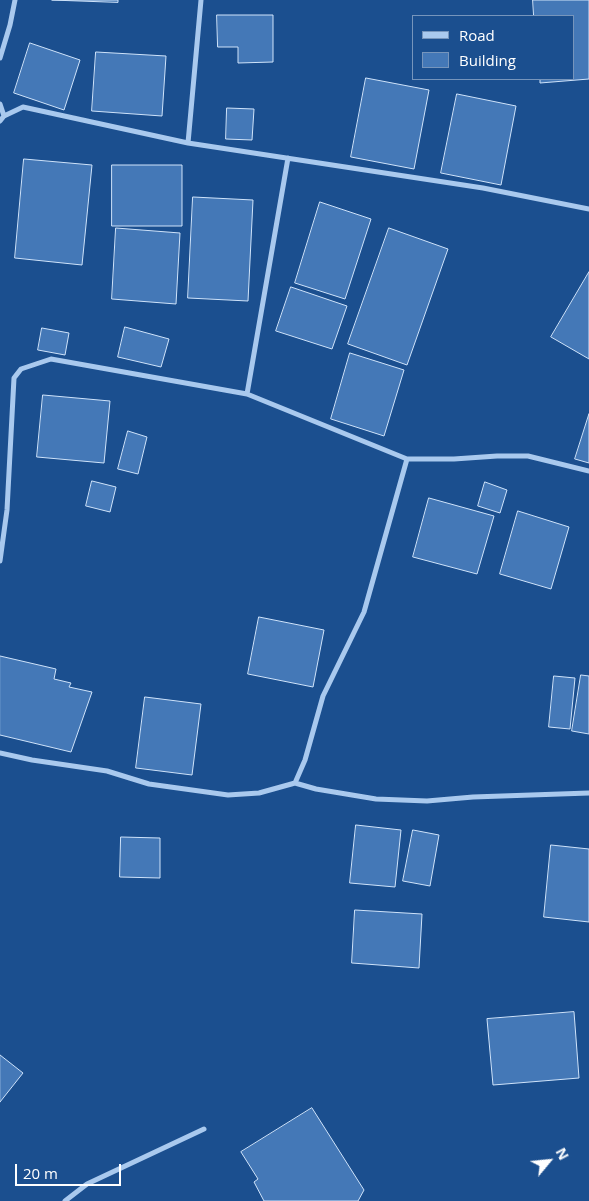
<!DOCTYPE html>
<style>
body{margin:0}
#map{position:relative;width:589px;height:1201px;overflow:hidden;background:#1b4f8f;font-family:"Open Sans",sans-serif}
canvas{display:block}
.legend{position:absolute;left:412px;top:15px;width:162px;height:65px;box-sizing:border-box;background:#1b4f8f;border:1px solid #7695bc;margin:0;padding:6px 9px;list-style:none;font-size:15px;color:#fff}
.legend li{display:flex;align-items:center;gap:10px;height:25px}
.legend b{width:25px;border:1px solid #7695bc}
.north{position:absolute;left:524px;top:1136px;width:50px;height:50px;-webkit-text-stroke:4px #1b4f8f;paint-order:stroke;rotate:62deg;font-size:14px;font-weight:700;line-height:20px;text-align:center;color:#fff}
.north::after{content:'';display:block;margin:auto;width:18px;height:22px;background:#fff;clip-path:polygon(50% 0,100% 100%,50% 72%,0 100%)}
.scale{position:absolute;left:15px;top:1164px;width:106px;height:22px;box-sizing:border-box;border:2px solid #fff;border-top:0;padding-left:6px;font-size:15px;line-height:18px;white-space:nowrap;color:#fff;-webkit-text-stroke:4px #1b4f8f;paint-order:stroke}
</style>
<div id="map">
<canvas width="589" height="1201"></canvas>
<ul class="legend">
<li><b style="height:6px;background:#a9c9ee"></b>Road</li>
<li><b style="height:14px;background:#4478b7"></b>Building</li>
</ul>
<div class="north">N</div>
<div class="scale">20 m</div>
</div>
<script>
const ctx = document.querySelector('canvas').getContext('2d');
ctx.lineJoin = 'round';
function fillPath(path, color) { ctx.fillStyle = color; ctx.fill(path, 'evenodd'); }
function strokePath(path, color, width, dash) { ctx.strokeStyle = color; ctx.lineWidth = width; ctx.lineCap = dash ? 'butt' : 'round'; ctx.setLineDash(dash || []); ctx.stroke(path); }
const building = new Path2D(`
 M52,0H118V2Z
 M533,0H589V79L540,83V79H573V16H534Z
 M217,15H273V62L238,63V47H218Z
 M30,43L80,60L64,110L14,93Z
 M96,52L166,56L162,116L92,111Z
 M366,78L429,90L414,169L351,157Z
 M457,94L516,106L501,185L441,173Z
 M227,108L254,109L252,140L226,139Z
 M24,159L92,165L82,265L15,258Z
 M112,165H182V226H112Z
 M193,197L253,200L248,301L188,298Z
 M320,202L371,219L345,299L295,283Z
 M116,228L180,233L176,304L112,299Z
 M389,228L448,249L407,365L348,344Z
 M589,272V359L551,337Z
 M291,287L347,306L332,349L276,331Z
 M125,327L169,339L161,367L118,357Z
 M42,328L69,333L65,355L38,350Z
 M350,353L404,370L384,436L331,419Z
 M43,395L110,401L104,463L37,457Z
 M589,414V463L575,459Z
 M128,431L147,437L138,474L118,469Z
 M92,481L116,487L110,512L86,506Z
 M485,482L507,490L500,513L478,506Z
 M429,498L494,516L477,574L413,557Z
 M518,511L569,527L551,589L500,574Z
 M259,617L324,630L313,687L248,674Z
 M0,656L56,669L54,679L71,683L69,687L92,692L71,752L0,735Z
 M581,675L589,676V734L572,731Z
 M554,676L575,678L570,729L549,727Z
 M145,697L201,704L192,775L136,768Z
 M356,825L401,830L395,887L350,883Z
 M413,830L439,835L430,886L403,881Z
 M121,837L160,838V878L120,877Z
 M551,845L589,849V922L544,917Z
 M355,910L422,914L419,968L352,963Z
 M574,1012L579,1078L493,1085L487,1019Z
 M0,1055L23,1073L0,1102Z
 M312,1108L364,1190L358,1201H264L254,1182L258,1179L241,1152Z`);
const street = new Path2D(`
 M0,58L10,25L15,0
 M0,104L4,116
 M0,121L4,116L23,107L188,143L483,188L589,209
 M188,143L201,0
 M247,394L288,158
 M0,561L7,510L14,378L21,369L51,359L247,394L407,459
 M0,753L32,760L107,771L149,784L228,795L259,793L295,783L305,760L323,696L364,612L407,459H454L497,456H528L589,471
 M295,783L316,789L376,799L427,801L473,797L589,793
 M65,1201L87,1184L204,1129`);
fillPath(building, '#4478b7');
strokePath(building, '#cfe3fa', 1);
strokePath(street, '#a9c9ee', 5);
</script>
